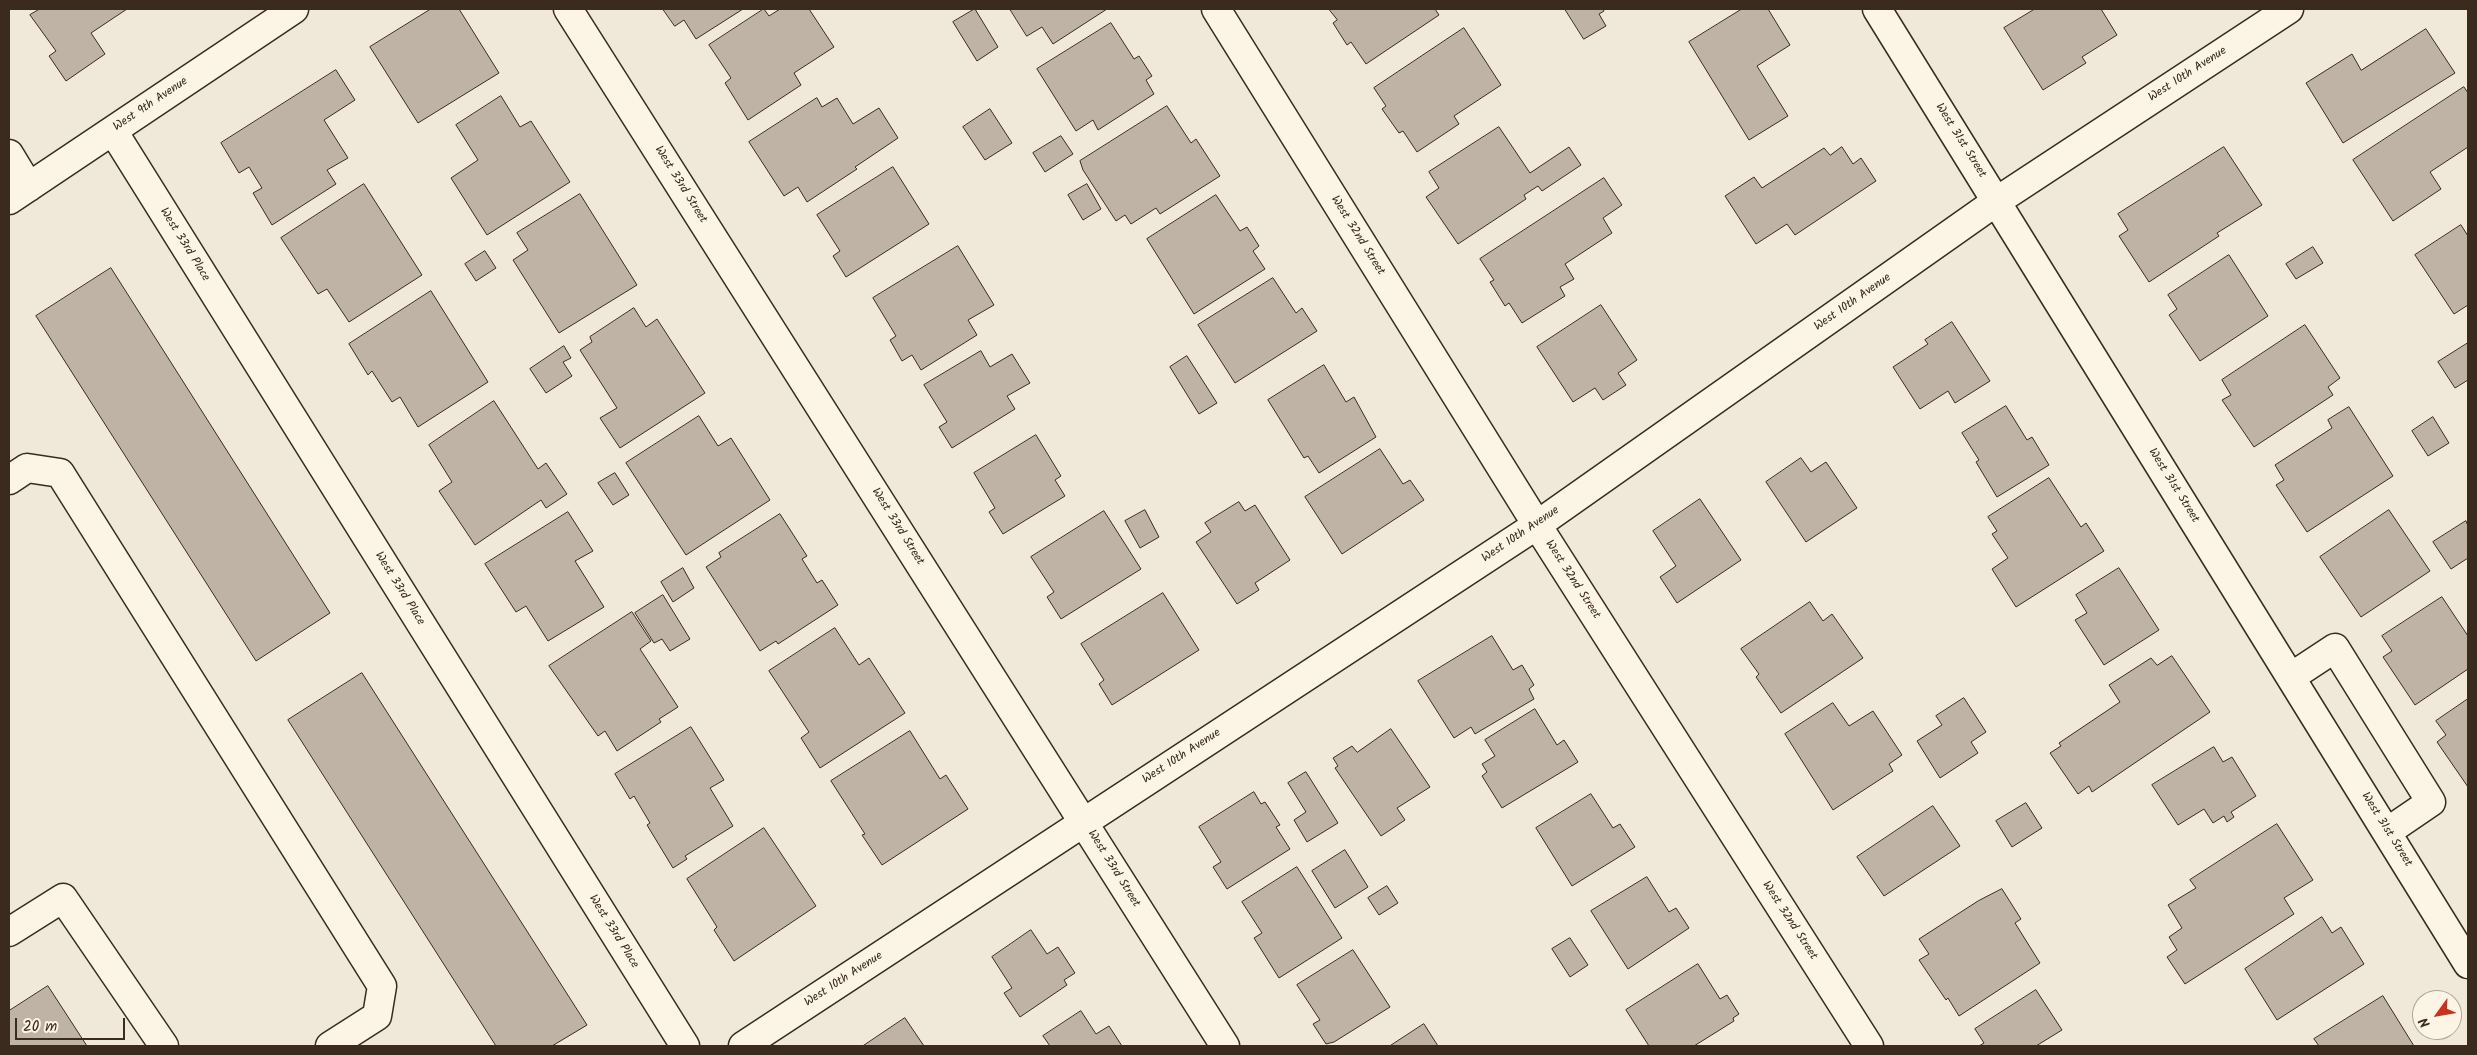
<!DOCTYPE html>
<style>
body{margin:0}
#map{position:relative;width:2477px;height:1055px;overflow:hidden;background:#f0e9d9;font-family:Kalam,sans-serif}
canvas{display:block}
.frame{position:absolute;inset:0;border:10px solid #3b2a1e;pointer-events:none}
.north{position:absolute;left:2412px;top:990px;width:50px;height:50px;box-sizing:border-box;background:#fcf5e5;border:1px solid #afa495;border-radius:50%;rotate:238deg;font-size:14px;font-weight:700;line-height:20px;text-align:center;color:#3b2a1e}
.north::after{content:'';display:block;margin:auto;width:18px;height:22px;background:#c8321e;clip-path:polygon(50% 0,100% 100%,50% 72%,0 100%)}
.scale{position:absolute;left:15px;top:1018px;width:110px;height:22px;box-sizing:border-box;border:2px solid #3b2a1e;border-top:0;padding-left:6px;font-size:15px;line-height:18px;white-space:nowrap;color:#3b2a1e;-webkit-text-stroke:4px #fcf5e5;paint-order:stroke}
</style>
<div id="map">
<canvas width="2477" height="1055"></canvas>
<div class="frame"></div>
<div class="north">N</div>
<div class="scale">20 m</div>
</div>
<script>
const ctx = document.querySelector('canvas').getContext('2d');
ctx.lineJoin = 'round';
function fillPath(path, color) { ctx.fillStyle = color; ctx.fill(path, 'evenodd'); }
function strokePath(path, color, width, dash) { ctx.strokeStyle = color; ctx.lineWidth = width; ctx.lineCap = dash ? 'butt' : 'round'; ctx.setLineDash(dash || []); ctx.stroke(path); }
function write(font, color, halo, rows, align = 'center') {
  ctx.font = font + ' Kalam,sans-serif'; ctx.lineWidth = 4; ctx.setLineDash([]); ctx.textBaseline = 'middle'; ctx.strokeStyle = halo; ctx.fillStyle = color; for (const [text, x, y, turn = 0] of rows) {
    ctx.save(); ctx.translate(x, y); ctx.rotate((+turn || 0) * Math.PI / 180); ctx.textAlign = isNaN(turn) ? turn : align; if (halo) ctx.strokeText(text, 0, 0); ctx.fillText(text, 0, 0); ctx.restore();
  }
}
const building = new Path2D(`
 M40,9H127L91,33L105,54L66,81L49,56L56,51L30,15Z
 M431,9H459L499,73L418,123L370,47Z
 M663,9H743L696,39L684,20L675,26Z
 M764,9L769,16L780,9H809L834,47L794,73L801,85L748,120L725,83L731,78L709,45Z
 M975,9L998,47L977,61L953,22Z
 M1010,9H1107L1053,44L1042,27L1027,36Z
 M1329,9H1435L1439,15L1366,64L1351,42L1347,45L1333,23L1337,20Z
 M1565,9H1603L1604,11L1599,14L1606,26L1584,39Z
 M1742,9H1768L1790,45L1757,66L1788,116L1749,140L1689,42Z
 M2035,9H2101L2117,35L2082,57L2086,63L2043,90L2004,28Z
 M1111,23L1134,59L1139,56L1152,76L1146,80L1154,94L1098,130L1093,120L1076,131L1037,69Z
 M1464,28L1501,85L1454,116L1459,124L1417,152L1403,131L1399,133L1382,109L1386,106L1374,88Z
 M2426,29L2455,73L2343,143L2306,83L2352,54L2361,70Z
 M336,70L355,100L324,120L348,158L327,170L336,184L272,225L253,193L262,188L249,167L239,173L221,143Z
 M2464,87L2468,93V147L2430,172L2441,189L2393,221L2353,160Z
 M501,96L520,127L531,121L570,182L487,235L451,178L478,160L456,125Z
 M817,98L822,107L837,98L853,124L879,108L898,138L855,167L857,169L807,202L798,187L784,196L749,142Z
 M1167,106L1191,143L1196,139L1220,176L1160,214L1156,208L1131,224L1125,215L1116,221L1083,170L1080,161Z
 M990,109L1012,143L985,160L963,127Z
 M1499,127L1530,173L1569,147L1581,165L1542,191L1538,186L1524,195L1526,199L1458,244L1426,197L1439,188L1429,172Z
 M1061,136L1073,154L1045,172L1033,153Z
 M1842,147L1853,164L1861,158L1876,181L1795,235L1787,224L1756,244L1725,196L1754,177L1762,188L1824,148L1830,155Z
 M2224,147L2262,205L2217,233L2219,236L2149,282L2119,236L2128,230L2118,214Z
 M893,167L929,224L846,277L833,256L840,251L817,215Z
 M1604,178L1622,205L1603,218L1612,233L1565,264L1574,279L1560,287L1565,296L1522,323L1509,303L1505,306L1490,282L1494,280L1480,259Z
 M364,184L422,275L349,322L327,289L318,294L281,238Z
 M1087,184L1101,209L1083,220L1068,195Z
 M580,194L637,285L559,333L513,260L528,250L517,233Z
 M1216,195L1240,231L1247,227L1259,246L1253,251L1265,269L1194,314L1147,239Z
 M2461,225L2468,236V305L2454,314L2415,255Z
 M958,246L994,305L968,320L977,335L921,370L912,355L902,361L890,340L896,336L873,298Z
 M2313,247L2323,263L2296,279L2286,264Z
 M485,251L496,268L476,281L465,264Z
 M2229,255L2268,316L2200,361L2169,315L2177,309L2168,295Z
 M111,268L330,613L256,661L36,316Z
 M1273,278L1296,313L1302,308L1317,331L1235,383L1198,325Z
 M431,291L488,382L418,427L400,397L392,402L372,371L368,375L349,344Z
 M1601,305L1637,360L1618,373L1626,385L1603,400L1595,388L1573,402L1537,347Z
 M634,308L646,327L657,319L705,393L620,448L600,418L617,408L580,350L592,342L590,337Z
 M1952,322L1990,381L1955,403L1948,391L1920,409L1893,367L1928,344L1925,340Z
 M2305,325L2340,378L2328,387L2333,395L2254,447L2222,400L2231,395L2222,380Z
 M2468,343V380L2455,388L2438,362Z
 M564,346L571,358L563,362L572,376L546,393L530,369Z
 M981,351L990,367L1012,354L1030,383L1007,396L1015,409L952,448L939,427L947,422L924,385Z
 M1187,356L1217,403L1199,414L1170,367Z
 M1324,365L1346,402L1354,397L1376,437L1319,473L1308,456L1304,458L1268,400Z
 M494,401L538,469L546,463L567,494L546,508L541,500L475,545L439,491L452,482L429,445Z
 M2006,406L2027,440L2032,437L2049,465L1997,497L1976,462L1979,460L1962,433Z
 M2349,407L2393,476L2307,532L2276,485L2284,480L2275,465L2332,428L2328,420Z
 M699,416L718,446L731,438L770,500L686,555L626,463Z
 M2433,417L2449,443L2428,456L2412,431Z
 M1036,435L1061,476L1055,480L1065,496L1003,534L989,512L995,508L974,473Z
 M1380,449L1403,484L1410,480L1424,500L1342,554L1305,497Z
 M1801,458L1811,472L1826,462L1857,508L1806,542L1766,482Z
 M615,473L629,495L613,505L598,483Z
 M2049,478L2081,527L2086,523L2104,551L2016,607L1992,569L2008,558L1992,534L1997,531L1988,517Z
 M1700,499L1741,560L1677,603L1660,577L1676,566L1653,531Z
 M1239,502L1245,511L1255,505L1290,560L1255,583L1259,590L1237,604L1196,542L1211,532L1205,523Z
 M1145,510L1159,537L1140,548L1125,521Z
 M2389,510L2430,571L2361,617L2320,557Z
 M1104,511L1141,569L1061,619L1047,597L1054,592L1031,557Z
 M568,512L593,551L575,561L604,607L548,641L526,606L516,612L485,564Z
 M780,514L807,556L802,559L817,583L822,580L838,605L778,644L776,641L760,651L706,567L721,557L719,553Z
 M2466,521L2468,526V558L2451,569L2433,542Z
 M683,568L694,588L673,602L661,582Z
 M2119,568L2159,630L2104,665L2075,620L2087,613L2076,595Z
 M1163,593L1199,650L1112,705L1099,684L1104,680L1081,644Z
 M663,595L690,639L670,651L662,639L654,643L635,613Z
 M2442,597L2468,636V669L2415,705L2383,657L2392,651L2382,636Z
 M1810,602L1823,621L1832,614L1863,658L1781,713L1756,677L1759,674L1741,649Z
 M632,612L651,641L640,649L678,707L659,719L661,722L617,751L605,731L598,736L549,666Z
 M835,628L859,665L869,658L905,713L820,768L801,738L809,732L769,671Z
 M1492,636L1513,670L1522,665L1534,685L1529,689L1534,699L1475,734L1471,727L1454,738L1418,681Z
 M2172,656L2210,712L2092,792L2089,786L2078,794L2050,753L2061,746L2059,743L2120,702L2109,685L2151,658L2157,665Z
 M362,673L587,1025L552,1046H496L288,720Z
 M1964,698L1986,732L1971,742L1978,753L1940,778L1917,741L1942,725L1936,716Z
 M2468,699V787L2437,742L2446,735L2436,721Z
 M1833,703L1849,726L1873,711L1902,755L1889,764L1893,771L1833,810L1785,734Z
 M1535,709L1557,745L1564,740L1578,762L1502,808L1482,776L1487,772L1482,764L1495,756L1485,740Z
 M691,727L724,780L710,788L733,826L685,856L687,859L673,868L647,825L650,823L634,796L630,799L615,774Z
 M1391,729L1430,787L1397,808L1405,820L1381,836L1335,768L1338,766L1333,758L1352,746L1357,752Z
 M910,731L940,779L946,775L968,809L882,865L862,835L865,834L831,781Z
 M2214,747L2223,762L2232,757L2256,796L2231,812L2234,817L2227,822L2224,816L2213,823L2204,809L2178,825L2152,785Z
 M1306,772L1338,823L1307,842L1294,820L1306,812L1288,783Z
 M1254,792L1261,804L1265,802L1280,825L1276,827L1290,849L1227,889L1213,867L1221,862L1199,827Z
 M1591,794L1613,828L1620,824L1635,847L1572,886L1536,828Z
 M2026,803L2042,828L2012,847L1996,821Z
 M1933,806L1960,846L1884,896L1857,857Z
 M2277,824L2313,880L2284,898L2294,914L2185,984L2167,957L2177,950L2169,937L2182,928L2168,905L2196,888L2190,880Z
 M764,828L816,906L734,961L714,930L717,927L687,879Z
 M1345,850L1368,887L1335,908L1312,871Z
 M1297,867L1342,938L1279,978L1254,938L1262,933L1242,902Z
 M1647,877L1669,912L1676,908L1689,928L1628,969L1591,911Z
 M1387,886L1398,903L1379,915L1368,898Z
 M2002,889L2021,919L2015,923L2040,963L1959,1016L1948,998L1946,1000L1919,960L1929,954L1919,939L1978,901Z
 M2322,917L2332,933L2341,927L2364,964L2277,1020L2245,969Z
 M1031,930L1047,954L1058,947L1075,973L1064,980L1067,985L1020,1017L1004,993L1012,988L992,957Z
 M1570,938L1588,965L1570,977L1552,949Z
 M1353,950L1390,1007L1334,1042L1326,1044L1313,1024L1320,1020L1297,985Z
 M1698,964L1720,999L1727,995L1739,1014L1733,1018L1734,1021L1694,1046H1649L1626,1010Z
 M48,986L87,1046H9V1011Z
 M2036,990L2062,1030L2036,1046H1979L1984,1043L1975,1029Z
 M2383,996L2414,1046H2319L2314,1039Z
 M1081,1011L1096,1034L1109,1026L1122,1046H1050L1043,1036Z
 M905,1018L924,1046H863Z
 M1424,1024L1438,1046H1390Z`);
const minor = new Path2D(`
 M568,9L1225,1046
 M1216,9L1537,525L1869,1046
 M1877,9L2468,964
 M113,131L685,1046
 M9,154L29,187
 M9,200L294,9
 M9,480L27,468L60,473L382,986L377,1016L330,1046
 M2291,677L2335,648L2431,802L2387,832
 M9,932L63,898L164,1046
 M743,1046L1537,525L1997,201L2289,9`);
const streetNames = [
 ["West 10th Avenue",2188,75,-33],
 ["West 9th Avenue",151,105,-34],
 ["West 31st Street",1960,141,58],
 ["West 33rd Street",680,185,58],
 ["West 32nd Street",1357,236,58],
 ["West 33rd Place",184,245,58],
 ["West 10th Avenue",1853,303,-35],
 ["West 31st Street",2173,486,58],
 ["West 33rd Street",897,527,58],
 ["West 10th Avenue",1521,535,-34],
 ["West 32nd Street",1572,580,57],
 ["West 33rd Place",399,589,58],
 ["West 10th Avenue",1182,757,-33],
 ["West 31st Street",2386,830,58],
 ["West 33rd Street",1113,869,58],
 ["West 32nd Street",1789,921,57],
 ["West 33rd Place",613,932,58],
 ["West 10th Avenue",844,980,-33]
];
fillPath(building, '#beb3a4');
strokePath(building, '#3b2a1e', 1);
strokePath(minor, '#3b2a1e', 31);
strokePath(minor, '#fcf5e5', 28);
write('12px', '#3b2a1e', '#fcf5e5', streetNames);
</script>
